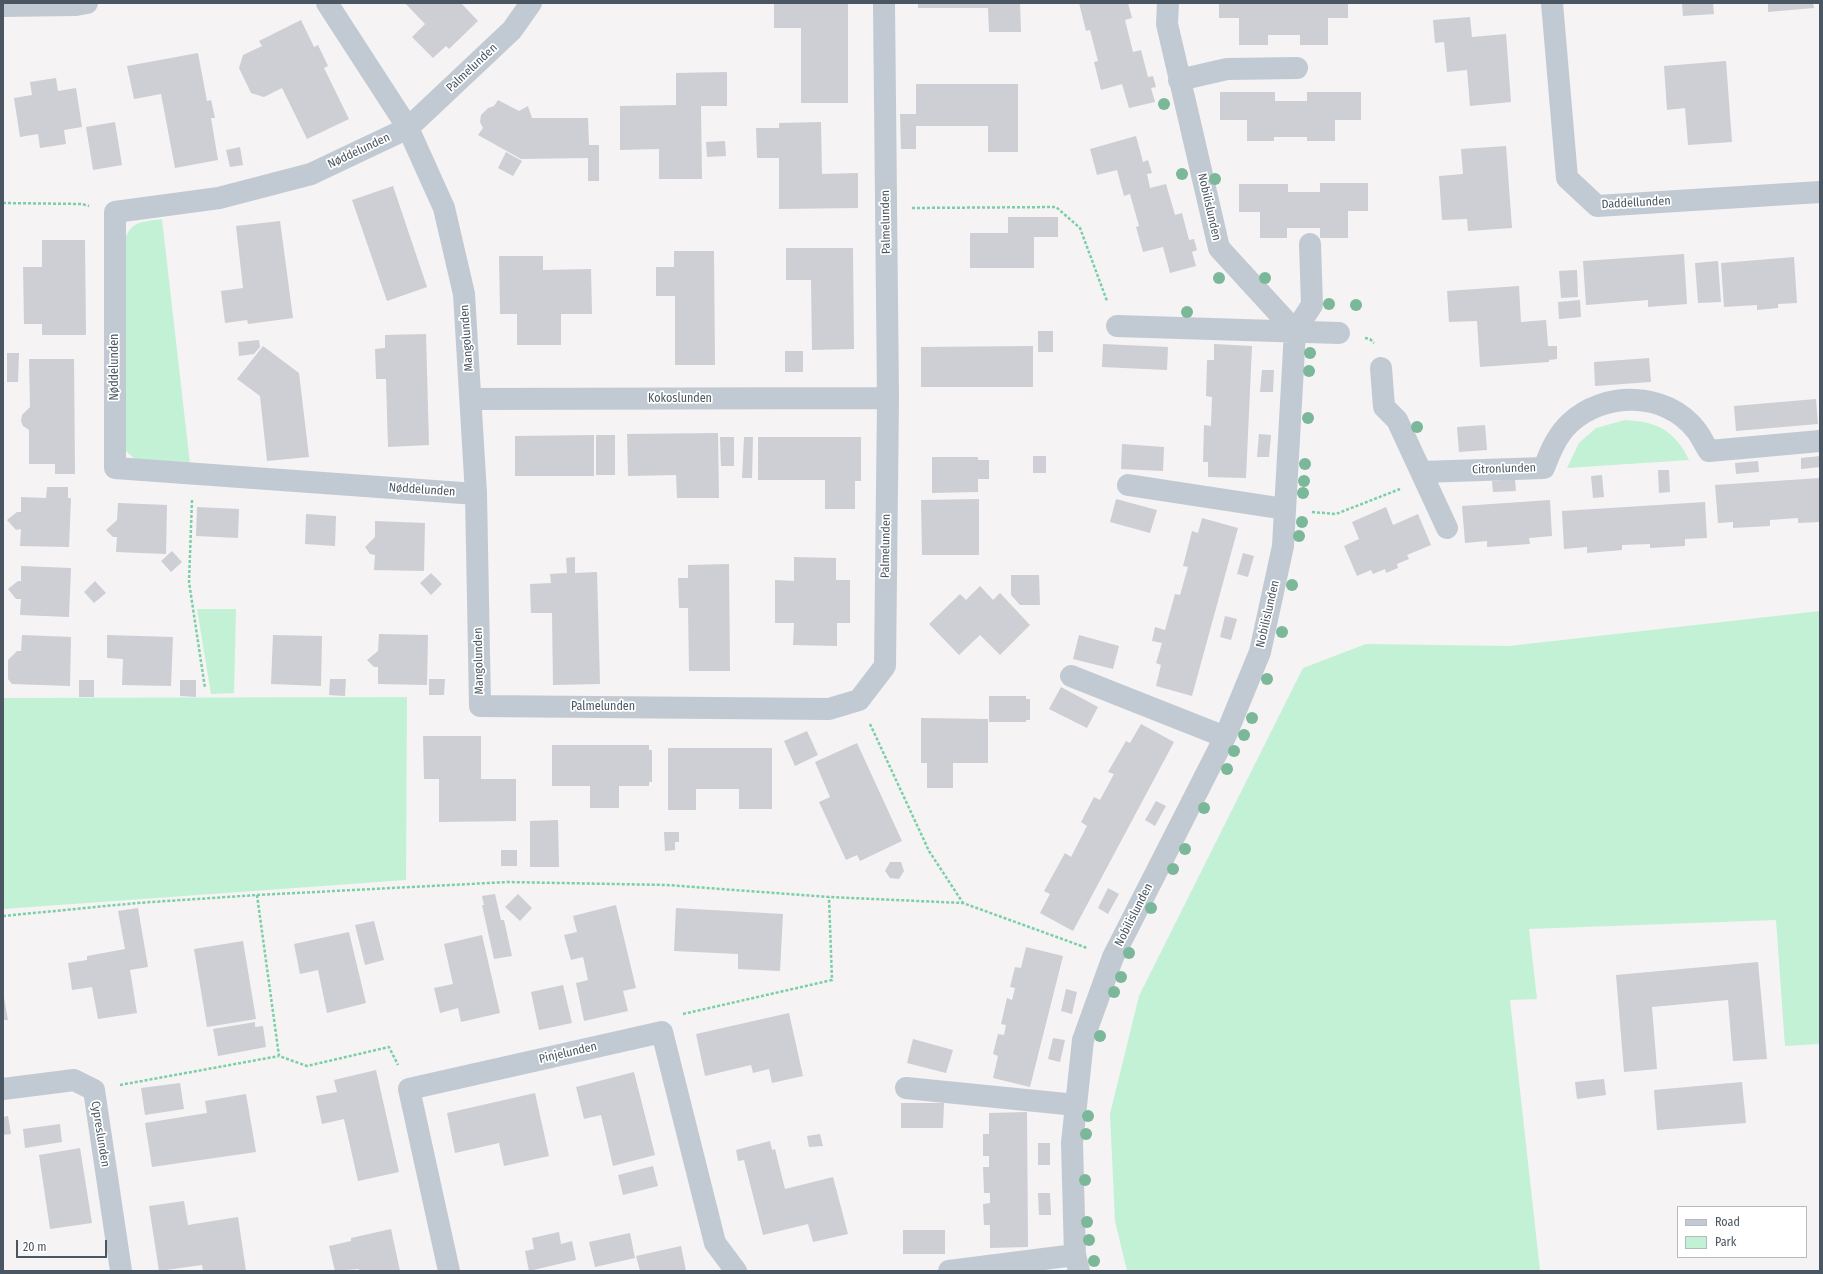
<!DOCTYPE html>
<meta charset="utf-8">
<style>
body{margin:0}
#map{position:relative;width:1823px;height:1274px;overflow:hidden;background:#f5f3f3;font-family:"Fira Sans Condensed",sans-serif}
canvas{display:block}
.frame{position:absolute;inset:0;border:4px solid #4a5661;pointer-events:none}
.legend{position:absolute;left:1677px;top:1206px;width:130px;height:52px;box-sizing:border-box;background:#fff;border:1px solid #b7bbc0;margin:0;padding:5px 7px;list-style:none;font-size:12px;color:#4a5661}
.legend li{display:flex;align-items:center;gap:8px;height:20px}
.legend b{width:20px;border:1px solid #b7bbc0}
.scale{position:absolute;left:16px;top:1240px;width:91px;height:18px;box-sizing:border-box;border:2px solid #4a5661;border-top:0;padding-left:5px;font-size:12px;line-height:14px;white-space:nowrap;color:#4a5661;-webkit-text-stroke:3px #fff;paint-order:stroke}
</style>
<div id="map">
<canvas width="1823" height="1274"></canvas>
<div class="frame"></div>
<ul class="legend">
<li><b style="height:5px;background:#c1cad2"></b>Road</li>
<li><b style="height:11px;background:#c3f1d5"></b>Park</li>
</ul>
<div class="scale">20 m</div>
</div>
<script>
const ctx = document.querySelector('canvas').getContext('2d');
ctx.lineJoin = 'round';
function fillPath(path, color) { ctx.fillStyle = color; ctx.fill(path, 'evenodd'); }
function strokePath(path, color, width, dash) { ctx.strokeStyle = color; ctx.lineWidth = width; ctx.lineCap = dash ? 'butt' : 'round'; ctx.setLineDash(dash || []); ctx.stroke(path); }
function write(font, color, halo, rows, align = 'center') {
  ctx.font = font + ' "Fira Sans Condensed",sans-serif'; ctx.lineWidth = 3.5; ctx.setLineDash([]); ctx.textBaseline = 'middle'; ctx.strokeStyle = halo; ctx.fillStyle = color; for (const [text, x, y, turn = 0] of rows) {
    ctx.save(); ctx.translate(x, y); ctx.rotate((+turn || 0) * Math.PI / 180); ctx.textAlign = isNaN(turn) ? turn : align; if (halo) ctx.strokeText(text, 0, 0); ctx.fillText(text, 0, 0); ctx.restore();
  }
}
const green = new Path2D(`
 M162,219L190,464L136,460L126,451L125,239C132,220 144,222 162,219Z
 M1625,420C1634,421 1643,421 1651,424C1668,428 1682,444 1689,460L1567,468L1579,443L1596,428Z
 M197,609H236L234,693L211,694Z
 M1820,611V1044L1785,1046L1776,920L1529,929L1537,999L1510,1000L1540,1271H1127L1115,1221L1110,1114L1139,996L1303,668L1366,644L1509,646Z
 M407,697L406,880L3,909V698Z`);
const building = new Path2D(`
 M405,3H461L478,21L449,49L446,46L433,58L412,37L425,24Z
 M774,3H848V103H801V28H774Z
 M918,3H1020L1021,32H989L988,8H918Z
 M1079,3H1128L1132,18L1125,20L1133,52L1141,50L1148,77L1153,76L1156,87L1151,88L1155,102L1129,108L1122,84L1101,90L1094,62L1098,61L1090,30L1086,31Z
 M1219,3H1348V18H1328V45H1300V35H1268V45H1239V18H1219Z
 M1682,3H1713L1714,14L1683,16Z
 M1768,3H1813L1814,8L1768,12Z
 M1470,17L1472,37L1506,34L1511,102L1470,106L1467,70L1447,72L1444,42L1435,43L1433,20Z
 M301,20L314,47L318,45L328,66L324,68L349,119L307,139L282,88L264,97L251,93L239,68L243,55L262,46L259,41Z
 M198,53L207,101L211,100L215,118H211L218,160L175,168L161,94L134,99L127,66Z
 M1726,61L1732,142L1688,145L1685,108L1667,110L1664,66Z
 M727,72V106H701L702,179H659V149L620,150V106L676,105V73Z
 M56,78L58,91L76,88L82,127L64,130L66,144L40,148L38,134L20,137L14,98L32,95L30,82Z
 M916,84H1018V152H988V126H916V149H901L900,114H916Z
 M1220,92H1275V101H1307V92H1361V120H1335V141H1307V137H1274V141H1247V120H1220Z
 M498,100L519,111L528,106L532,118H588L589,145H599V181H588V158L521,159L478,135L483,128L480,122L481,115L488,108L494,106Z
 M115,122L122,165L93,170L86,127Z
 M821,122L822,174L858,173V208L779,209V158H757L756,128H779V123Z
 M1136,136L1143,162L1148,160L1152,173L1147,174L1150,188L1166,184L1175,215L1182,213L1189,240L1194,239L1197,250L1192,252L1196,266L1170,273L1163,247L1143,252L1136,227L1139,226L1130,194L1124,196L1117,170L1097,175L1090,149Z
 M725,141L726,156L707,157L706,142Z
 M1506,146L1512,228L1468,231L1467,219L1442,220L1439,176L1463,174L1461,149Z
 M240,147L243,165L230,167L226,150Z
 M506,152L522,161L513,176L498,168Z
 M1320,183H1368V211H1348V238H1320V228H1287V238H1260V212H1239V184H1288V192H1320Z
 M393,186L427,287L387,301L352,200Z
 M1008,217H1058V237H1034V268H970V233H1008Z
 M280,221L293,318L248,324L247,320L225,323L221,291L243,288L236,226Z
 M42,240H85L86,335H42V324H24L23,267H42Z
 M786,248H853L854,349L812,350L811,280H786Z
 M674,251H714L715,365H675V296H656V267H674Z
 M1684,254L1687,304L1648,307V300L1586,305L1583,261Z
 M499,256H543V270L591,269L592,314H561V345H517V314H500Z
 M1794,257L1797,303L1778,304V308L1757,310V305L1724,307L1721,263Z
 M1718,261L1721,302L1698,303L1695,263Z
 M1577,270L1578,297L1561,298L1559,271Z
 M1519,286L1521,322L1546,320L1548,346H1557V359L1549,360V362L1480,367L1477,321L1449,322L1447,291Z
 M1580,300L1581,317L1559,319L1558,302Z
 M1038,331H1053V352H1038Z
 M426,334L429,445L388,447L386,379H376L375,349L385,348V335Z
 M259,340L260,347L254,354L239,356L238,342Z
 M1103,344L1168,347L1167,370L1102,367Z
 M1214,344L1252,346L1246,478L1208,477V462H1203L1204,425L1211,426L1212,397L1206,396L1207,360H1214Z
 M263,346L299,373L309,457L267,461L260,396L237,379Z
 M1033,346V387H921V347Z
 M785,351H803V372H785Z
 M7,353H19L18,382H7Z
 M1649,358L1651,382L1595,386L1594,362Z
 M29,359H74L75,474H55V464H29V430L23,426L21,421L22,415L30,407Z
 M1262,370H1274L1273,392H1260Z
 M1816,399L1818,424L1736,431L1734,406Z
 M1485,425L1487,450L1459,452L1457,427Z
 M718,433L719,498H677L676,475L628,476L627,434Z
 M1259,434L1271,435L1269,457H1257Z
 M594,435V476H515V436Z
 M596,435H615V475H596Z
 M720,437H734V466H721Z
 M744,437H753L752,478H742Z
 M758,437H861V481H855V509H825V480H758Z
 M1122,444L1164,447L1163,471L1121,469Z
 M1033,456H1046V473H1033Z
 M1820,456V467L1801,469V458Z
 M932,457H978V460H989V479H978V492L932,493Z
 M1758,461L1759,472L1736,474L1735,463Z
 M1658,470H1669L1670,492L1659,493Z
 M1602,475L1604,497L1593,498L1591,476Z
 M1820,478V522L1798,523V518L1770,520V526L1733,528V522L1718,523L1715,485Z
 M1515,479L1516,491L1493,492L1492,481Z
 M47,487H68V498H71L69,547L20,546L21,529L16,530L7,520L17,512H21V497L46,498Z
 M979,499V555H922L921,500Z
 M1116,499L1157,510L1150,533L1110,522Z
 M1550,500L1552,536L1529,538L1530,544L1487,547V541L1465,543L1462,506Z
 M1705,502L1707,538L1685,539V546L1650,548V544L1622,545V550L1587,553V547L1564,549L1562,511Z
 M118,503L167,505L166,554L116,552L117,537H113L106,530L117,520Z
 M197,507L239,509L238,538L196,536Z
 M1386,507L1393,525L1418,514L1431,545L1407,555L1409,559L1397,564L1398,568L1386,573L1385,569L1373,574L1371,570L1357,576L1344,546L1359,539L1352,522Z
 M306,514L336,516L335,546L305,544Z
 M1202,518L1238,528L1192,696L1156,686L1161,665L1156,663L1162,643L1152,641L1155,627L1165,630L1175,594L1180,595L1188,567L1183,566L1192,531L1198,533Z
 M375,521L425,523L424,571L374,570L375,555L370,554L365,547L375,537Z
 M172,551L182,562L171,572L161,561Z
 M1243,553L1254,556L1248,577L1237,574Z
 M575,557V573L597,572L600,684L553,685L552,613H531L530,584L551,583L550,574L567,573L566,558Z
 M794,557L836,558V580H850V623H837V646L793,645L794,623H775V580L794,581Z
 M729,564L730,671H689L688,608H679L678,578H688V565Z
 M21,566L71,568L69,617L20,615L21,599H16L8,589L18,581H21Z
 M431,573L442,584L431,595L420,583Z
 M1011,575H1039L1040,605H1020L1011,595Z
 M95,581L106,593L94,603L84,592Z
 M980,586L993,600L1000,593L1030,625L1000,655L980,635L959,655L929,624L960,594L966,600Z
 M1225,616L1237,619L1231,640L1220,637Z
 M379,634L428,635L427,685L378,684V667H374L367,660L378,651Z
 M22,635L71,637L70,686L12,684L8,679V660L17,651H21Z
 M107,635L173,637L171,686L122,685L123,659L107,658Z
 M273,635L322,636L321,686L271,684Z
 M1079,635L1119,646L1113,669L1073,659Z
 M330,679H346L345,696L329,695Z
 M429,679H445L444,695H429Z
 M79,680H94V697H79Z
 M180,680H196V697L180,696Z
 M1061,687L1098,707L1087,728L1049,709Z
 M989,696H1026V699H1030V720H1026V722H989Z
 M921,718L988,719V763H953V788H927V763H921Z
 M1141,724L1174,742L1073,931L1040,913L1050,894L1044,891L1065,853L1071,857L1087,826L1081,822L1094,797L1100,800L1114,774L1108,772L1126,741L1130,743Z
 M807,731L818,755L795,766L784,741Z
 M423,736H481V779H516V821L439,822V779H424Z
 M857,743L902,841L860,861L857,855L846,860L819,802L830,797L815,762Z
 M552,745H649V750H652V782H649V786H619V808H590V786H552Z
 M668,748H772V809H739V789H696V810H668Z
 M1156,801L1166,806L1155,826L1145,820Z
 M558,820L559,867H530V821Z
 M664,832H679V842H675V850L665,851Z
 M501,850H517V866H501Z
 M890,862H901L904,871L899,879L890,878L885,871Z
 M1108,888L1119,894L1108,914L1098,908Z
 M495,894L501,920H504L512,956L494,959L482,905H484L482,896Z
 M518,894L532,908L520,921L505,907Z
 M616,905L636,988L623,991L628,1011L584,1021L576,983L588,980L583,957L571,960L564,935L577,932L573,916Z
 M138,908L148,967L130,970L137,1013L98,1019L92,987L72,990L68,963L87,960V956L125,949L118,911Z
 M676,908L783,914L780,971L738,969V954L674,951Z
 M374,921L384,960L365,965L355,925Z
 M349,932L366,1003L327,1013L318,970L300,974L294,944Z
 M482,935L500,1013L461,1022L458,1008L440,1013L434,988L453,984L444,944Z
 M243,941L256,1019L207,1027L194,949Z
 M1026,947L1063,956L1030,1087L993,1078L998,1056L993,1054L998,1034L1004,1035L1006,1025L1001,1024L1007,998L1012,1000L1015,988L1010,987L1015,967L1021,968Z
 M1758,962L1767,1059L1733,1061L1728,1000L1652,1007L1657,1069L1624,1072L1616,975Z
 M563,985L572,1023L539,1030L531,992Z
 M1066,989L1077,992L1072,1014L1061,1011Z
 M3,992L8,1020H3Z
 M789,1013L803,1076L772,1083L769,1069L753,1073L751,1065L705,1076L696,1034Z
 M255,1022V1027L263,1026L266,1047L218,1056L213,1029Z
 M1053,1038L1065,1040L1060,1062L1048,1059Z
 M913,1039L953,1050L946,1073L907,1063Z
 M376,1070L399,1172L358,1181L344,1119L322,1124L316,1096L337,1092L334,1080Z
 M634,1072L655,1155L613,1166L601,1115L584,1119L576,1087Z
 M1604,1079L1606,1095L1577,1099L1575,1082Z
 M1742,1082L1746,1123L1657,1130L1654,1090Z
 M180,1083L184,1109L145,1115L141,1088Z
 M535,1093L549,1156L504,1166L499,1143L455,1153L447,1113Z
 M246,1094L256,1152L152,1167L145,1123L207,1113L205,1101Z
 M901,1103H944L943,1128H901Z
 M1027,1112L1028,1247L990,1248V1225H984L983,1204L990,1203V1193H984L983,1167H989V1156H983V1134H989V1113Z
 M8,1116L11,1134L3,1135V1117Z
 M60,1124L62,1142L25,1148L23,1129Z
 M820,1134L823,1146L809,1147L807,1136Z
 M770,1141L772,1150L775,1149L785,1189L833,1177L848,1234L813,1242L808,1224L763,1235L744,1160L738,1161L736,1150Z
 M1038,1143H1050V1165H1038Z
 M80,1148L92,1223L50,1229L39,1155Z
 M653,1166L658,1186L623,1195L618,1175Z
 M1038,1193H1050L1051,1215H1039Z
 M184,1201L188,1225L238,1217L246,1271H203L202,1265L159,1271L149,1206Z
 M391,1229L400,1271H359V1269L335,1271L329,1246L351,1241V1238Z
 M903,1230H945V1254H903Z
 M559,1232L561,1244L572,1241L576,1260L529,1271L525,1251L534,1249L532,1238Z
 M630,1233L635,1258L595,1267L589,1242Z
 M681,1246L686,1271H640L636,1256Z`);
const path = new Path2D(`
 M3,203L82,204L89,206
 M912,208L1056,207L1080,228L1107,301
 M1365,338L1370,339L1374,343
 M192,500L189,582L205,688
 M1312,512L1336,514L1400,489
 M870,724L929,851L963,903
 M257,895L279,1056L307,1066L389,1047L398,1065
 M3,916L137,903L257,895L508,882L667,885L829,897L963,903L1087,948
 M683,1014L832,980L829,897
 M120,1085L279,1056`);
const minor = new Path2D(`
 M327,3L408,128L444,208L464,294L476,494L480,706L829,709L859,700L885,666L888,398L884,3
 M1552,3L1567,178L1597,206L1820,192
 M3,6L76,5L87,3
 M1179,80L1227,69L1297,68
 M1117,326L1339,333
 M1295,331L1312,305L1310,244
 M1381,368L1384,407L1397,420L1447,528
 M471,399L888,398
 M1421,472L1544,468C1550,452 1557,435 1570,423C1604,391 1666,391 1696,430C1701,436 1704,444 1709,451L1820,441
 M1128,485L1285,509
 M476,494L115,468V212L219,198L311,174L408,128L512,30L531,3
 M1071,676L1225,737
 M906,1088L1076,1105
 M3,1089L74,1080L94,1090L121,1271
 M449,1271L409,1089L662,1032L715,1243L736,1271
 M949,1271L1075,1255
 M1079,1271L1075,1255L1072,1143L1083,1040L1113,957L1225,737L1260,652L1283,546L1295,331L1219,248L1167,24L1168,3`);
const trees = [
 [1164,104],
 [1182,174],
 [1215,179],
 [1219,278],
 [1265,278],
 [1329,304],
 [1356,305],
 [1187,312],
 [1310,353],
 [1309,371],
 [1308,418],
 [1417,427],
 [1305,464],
 [1304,481],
 [1303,493],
 [1302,522],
 [1299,536],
 [1292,585],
 [1282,632],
 [1267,679],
 [1252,718],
 [1244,735],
 [1234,751],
 [1227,769],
 [1204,808],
 [1185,849],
 [1173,869],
 [1151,908],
 [1129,953],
 [1121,977],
 [1114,992],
 [1100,1036],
 [1088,1116],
 [1086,1134],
 [1085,1180],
 [1087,1222],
 [1089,1240],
 [1094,1261]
];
const streetNames = [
 ["Palmelunden",472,68,-43],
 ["Nøddelunden",359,151,-25],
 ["Daddellunden",1636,203,-3],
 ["Nobilislunden",1209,207,77],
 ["Palmelunden",886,222,-91],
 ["Mangolunden",467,338,-94],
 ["Nøddelunden",115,367,-90],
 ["Kokoslunden",680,399],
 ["Citronlunden",1504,469,-2],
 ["Nøddelunden",422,490,4],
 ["Palmelunden",886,546,-89],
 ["Nobilislunden",1268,614,-77],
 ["Mangolunden",479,661,-91],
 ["Palmelunden",603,707],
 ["Nobilislunden",1134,915,-63],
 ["Pinjelunden",568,1053,-13],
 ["Cypreslunden",100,1134,81]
];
fillPath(green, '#c3f1d5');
fillPath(building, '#cdcfd5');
strokePath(path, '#7ad0a6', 2.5, [3, 2]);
strokePath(minor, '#c1cad2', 22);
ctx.fillStyle = '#7bb799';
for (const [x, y] of trees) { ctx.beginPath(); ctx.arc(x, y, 6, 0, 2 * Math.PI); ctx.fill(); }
write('12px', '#4a5661', '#fff', streetNames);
</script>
